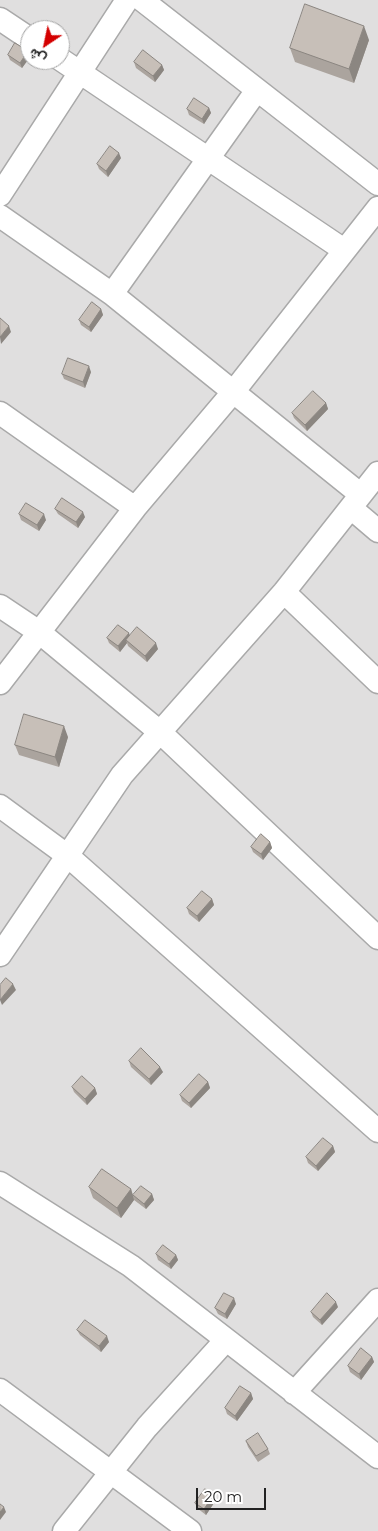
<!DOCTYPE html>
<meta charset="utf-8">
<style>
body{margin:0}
#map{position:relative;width:378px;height:1531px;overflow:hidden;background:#f2efe9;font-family:Montserrat,Vazirmatn,sans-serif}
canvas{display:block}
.north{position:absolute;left:20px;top:20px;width:50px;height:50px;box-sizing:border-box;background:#fff;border:1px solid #a7a7a7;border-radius:50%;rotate:214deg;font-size:14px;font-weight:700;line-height:20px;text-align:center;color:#222}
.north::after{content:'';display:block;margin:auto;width:18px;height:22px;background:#d40000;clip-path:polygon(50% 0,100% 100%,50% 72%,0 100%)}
.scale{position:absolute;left:196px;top:1488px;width:70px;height:22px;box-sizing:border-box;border:2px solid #222;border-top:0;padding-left:6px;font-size:15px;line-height:18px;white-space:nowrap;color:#222;-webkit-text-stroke:4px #fff;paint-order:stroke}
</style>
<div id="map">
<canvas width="378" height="1531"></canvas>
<div class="north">ش</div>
<div class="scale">20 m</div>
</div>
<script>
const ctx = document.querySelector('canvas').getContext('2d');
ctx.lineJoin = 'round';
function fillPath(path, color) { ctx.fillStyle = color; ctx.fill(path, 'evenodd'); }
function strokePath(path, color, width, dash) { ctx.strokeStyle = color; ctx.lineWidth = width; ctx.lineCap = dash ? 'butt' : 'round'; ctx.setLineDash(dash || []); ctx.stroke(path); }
const residential = new Path2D(`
 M0,0H378V1531H0ZM30,30H60V60H30Z`);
const street = new Path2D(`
 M142,0L378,184
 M0,19L30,39
 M60,59L344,250
 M0,195L127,0
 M0,216L112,294L360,494
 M112,294L257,90
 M0,413L135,508
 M351,508L378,531
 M284,592L378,682
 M0,606L39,632L161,733L378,938
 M0,683L135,508L234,391L378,208
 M0,806L68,856L378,1131
 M0,955L122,775L284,592L378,473
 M0,1183L131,1266L378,1457
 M0,1390L190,1531
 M294,1393L378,1300
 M64,1531L147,1427L226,1340`);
const wall = new Path2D(`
 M369,40L354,83L295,62L290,48Z
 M8,55L30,57L22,68L10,60Z
 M134,62L162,65L164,70L155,82L136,68Z
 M209,108L211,113L204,124L189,115L187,109Z
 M121,158L108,177L99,169L97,164Z
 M101,309L103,315L91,332L81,325L79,320Z
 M91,372L85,388L64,379L62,374Z
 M326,403L328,409L307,431L294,418L292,413Z
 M55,509L85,517L78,528L58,514Z
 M19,514L46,520L39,531L21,520Z
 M130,636L158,649L147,662L128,646L127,643L120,652L109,643L107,638Z
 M68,737L59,767L19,755L15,745Z
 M270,842L272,848L263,860L253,852L251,847Z
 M212,899L214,905L199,922L189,914L187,908Z
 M129,1061L163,1072L151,1085L131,1067Z
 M208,1082L210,1088L191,1108L182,1101L180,1095Z
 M72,1087L95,1088L97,1094L87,1105L74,1092Z
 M333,1146L335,1152L318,1171L308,1163L306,1157Z
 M89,1187L131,1189L133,1195L152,1194L154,1200L146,1209L134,1200L121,1218L93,1198Z
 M156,1254L176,1255L178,1260L171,1269L158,1260Z
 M236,1304L227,1319L218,1314L215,1308Z
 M338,1307L322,1325L313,1317L311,1312Z
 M77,1330L109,1342L101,1352L80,1335Z
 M372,1357L374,1362L361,1380L350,1372L348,1366Z
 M251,1393L253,1399L237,1421L227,1414L225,1408Z
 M246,1441L268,1449L270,1454L258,1462L248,1447Z
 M214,1495L216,1500L206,1515L197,1508L195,1503Z`);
const shadedWall = new Path2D(`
 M364,26L369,40L354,83L349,69Z
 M28,51L30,57L22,68L20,63Z
 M162,65L164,70L155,82L153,76Z
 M209,108L211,113L204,124L202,119Z
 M119,153L121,158L108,177L106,171Z
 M101,309L103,315L91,332L89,327Z
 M9,326L11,332L1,344L0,337Z
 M89,366L91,372L85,388L83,382Z
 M326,403L328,409L307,431L305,425Z
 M83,512L85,517L78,528L76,522Z
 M44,514L46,520L39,531L37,525Z
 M129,633L131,639L126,640L127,643L120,652L118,646Z
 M156,643L158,649L147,662L145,656Z
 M64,726L68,737L59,767L55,757Z
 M270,842L272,848L263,860L261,854Z
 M212,899L214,905L199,922L197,916Z
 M13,984L16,990L2,1005L0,1000Z
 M160,1067L163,1072L151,1085L149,1079Z
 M208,1082L210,1088L191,1108L189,1103Z
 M95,1088L97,1094L87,1105L85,1099Z
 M333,1146L335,1152L318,1171L316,1166Z
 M131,1189L134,1200L121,1218L117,1208Z
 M152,1194L154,1200L146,1209L144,1204Z
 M176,1255L178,1260L171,1269L169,1264Z
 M234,1298L236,1304L227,1319L225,1314Z
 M336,1302L338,1307L322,1325L320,1320Z
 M107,1336L109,1342L101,1352L99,1346Z
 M372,1357L374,1362L361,1380L359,1374Z
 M251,1393L253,1399L237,1421L235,1416Z
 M214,1495L216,1500L206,1515L204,1509Z
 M4,1507L6,1512L0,1520V1512Z`);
const building = new Path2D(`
 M305,4L364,26L349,69L290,48Z
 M15,43L28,51L20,63L8,55Z
 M143,50L162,65L153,76L134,62Z
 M194,98L209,108L202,119L187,109Z
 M110,146L119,153L106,171L97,164Z
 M92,302L101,309L89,327L79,320Z
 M0,318L9,326L0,337Z
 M68,358L89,366L83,382L62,374Z
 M313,391L326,403L305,425L292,413Z
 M62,498L83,512L76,522L55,509Z
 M26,503L44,514L37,525L19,514Z
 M118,625L129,633L118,646L107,638Z
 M137,627L156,643L145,656L126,640Z
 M24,714L64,726L55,757L15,745Z
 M261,834L270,842L261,854L251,847Z
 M202,891L212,899L197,916L187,908Z
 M6,978L13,984L0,1000V985Z
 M141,1048L160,1067L149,1079L129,1061Z
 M199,1074L208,1082L189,1103L180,1095Z
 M82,1076L95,1088L85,1099L72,1087Z
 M323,1138L333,1146L316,1166L306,1157Z
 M102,1169L131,1189L117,1208L89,1187Z
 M141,1186L152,1194L144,1204L133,1195Z
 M163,1245L176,1255L169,1264L156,1254Z
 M224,1293L234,1298L225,1314L215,1308Z
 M327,1293L336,1302L320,1320L311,1312Z
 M85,1320L107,1336L99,1346L77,1330Z
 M361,1348L372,1357L359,1374L348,1366Z
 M240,1386L251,1393L235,1416L225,1408Z
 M258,1433L268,1449L256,1456L246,1441Z
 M205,1489L214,1495L204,1509L195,1503Z
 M0,1504L4,1507L0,1512Z`);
fillPath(residential, '#e0dfdf');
strokePath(street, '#a9a9a9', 25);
strokePath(street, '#fff', 22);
fillPath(wall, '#aba49e');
fillPath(shadedWall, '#8b8681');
fillPath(building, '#c7bfb8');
strokePath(building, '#8b8681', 1);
</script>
